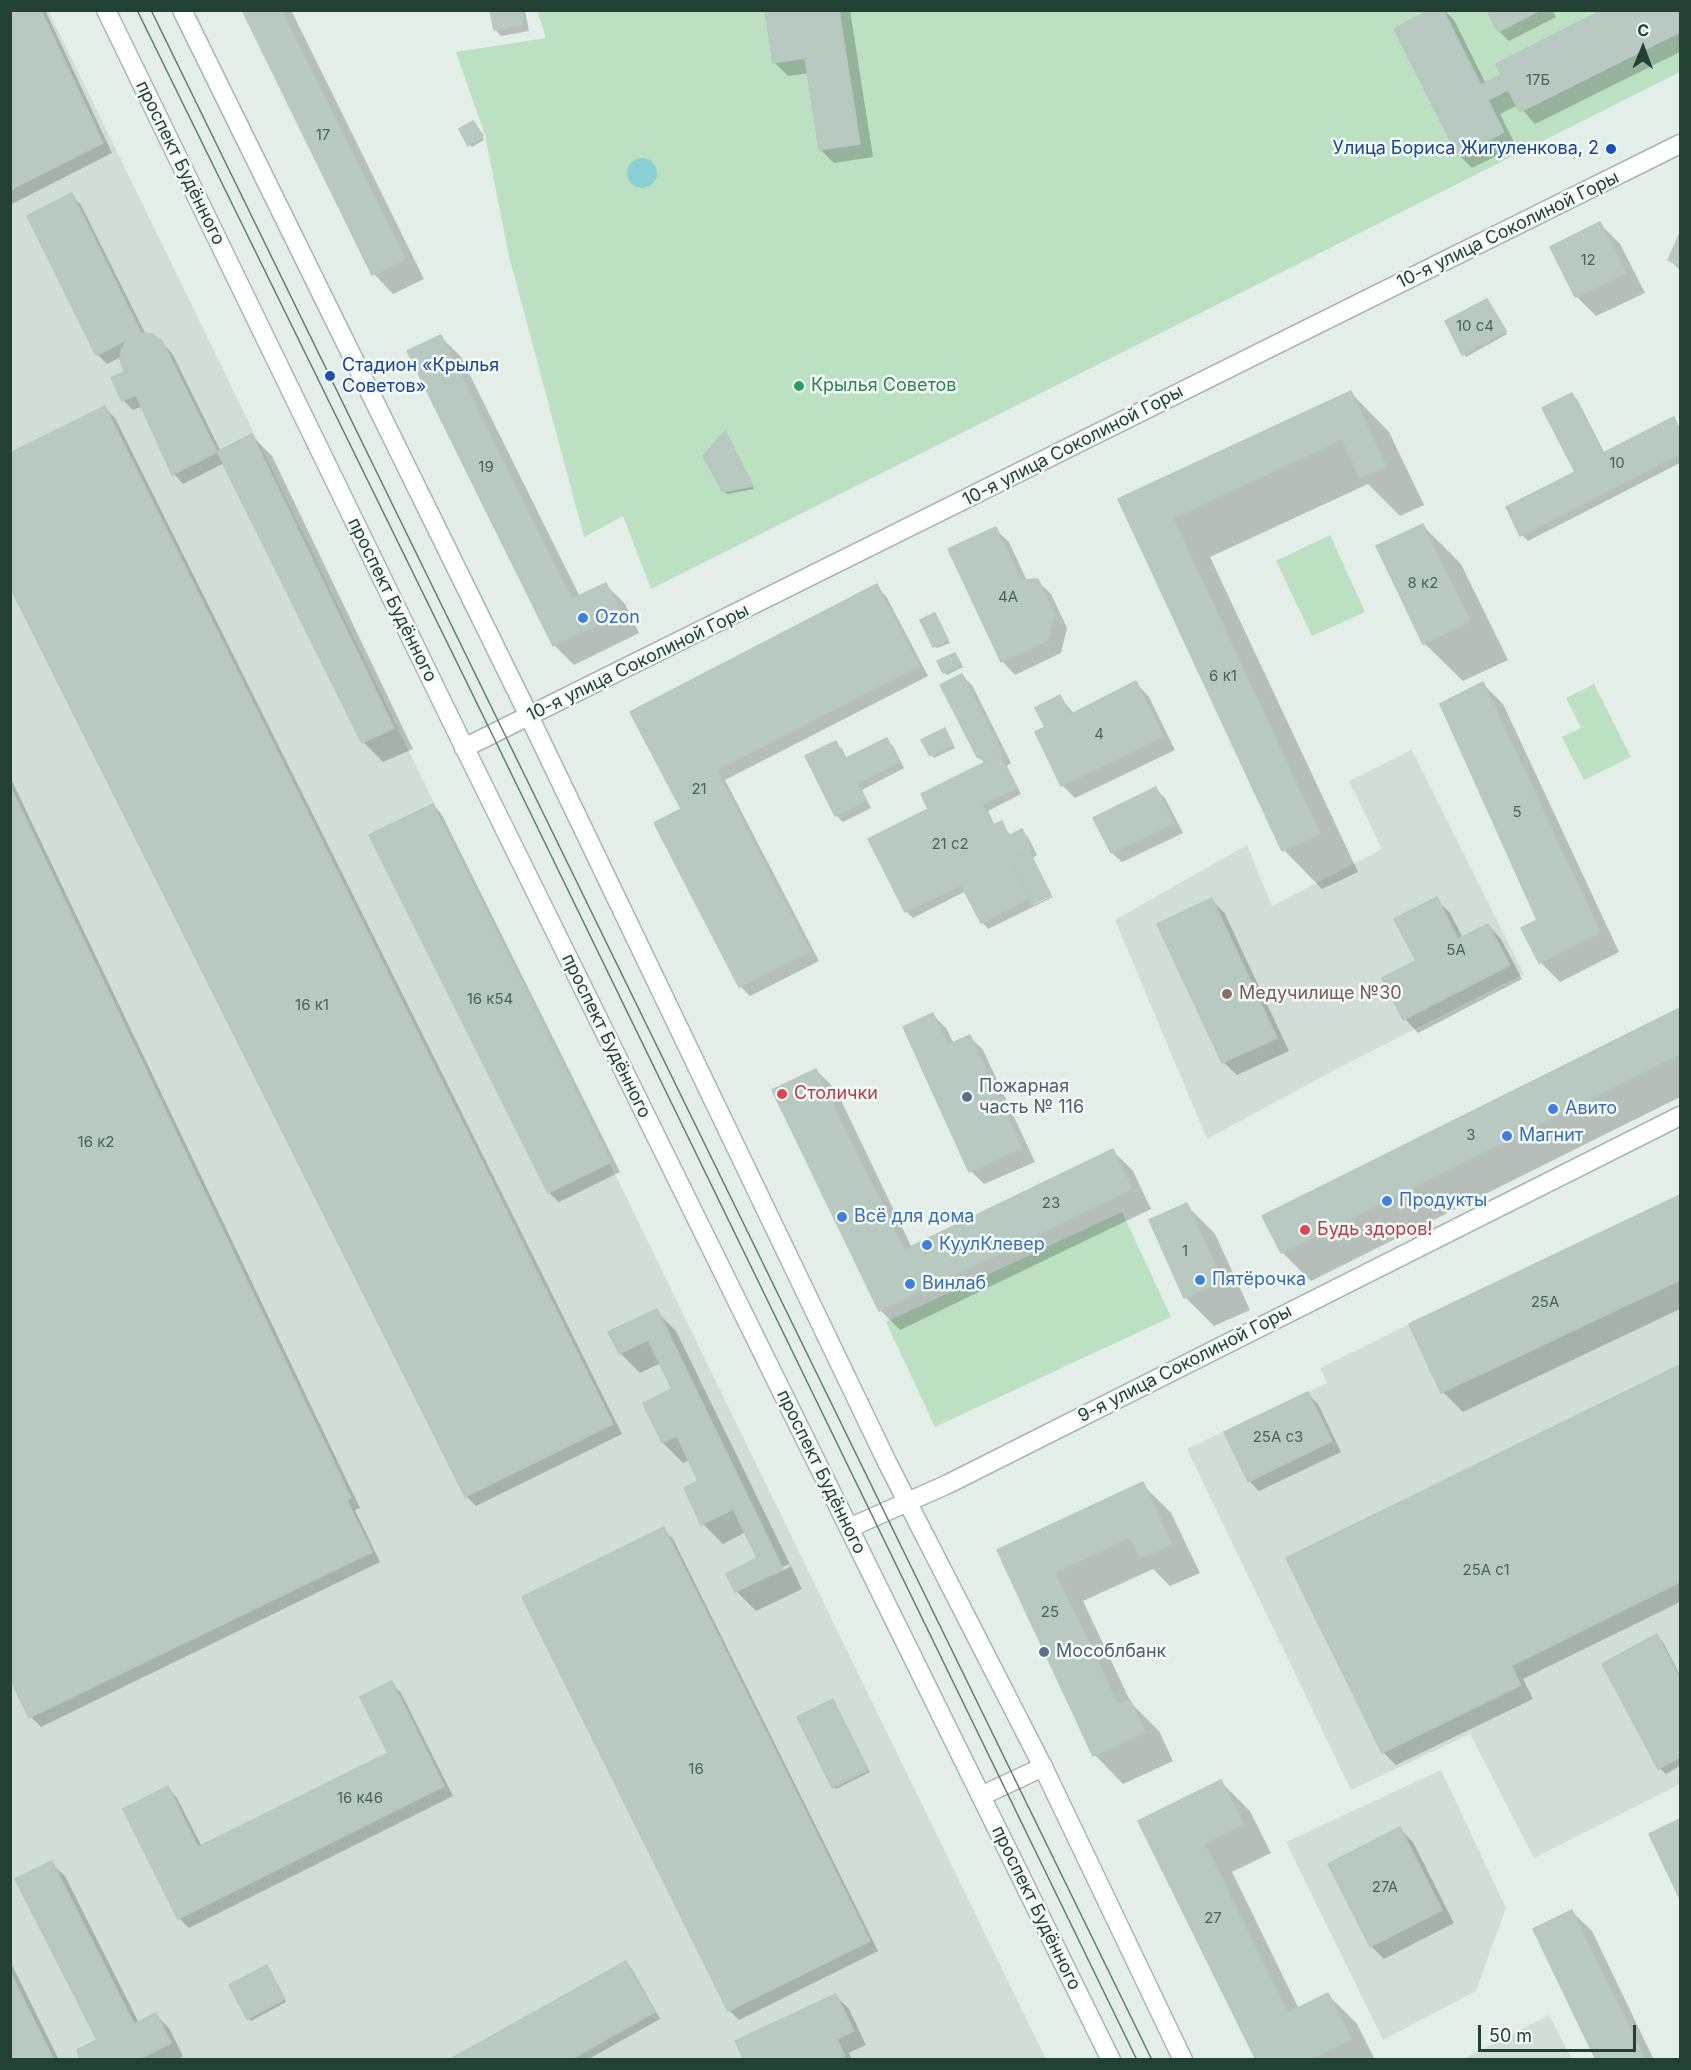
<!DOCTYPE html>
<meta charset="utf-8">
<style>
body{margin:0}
#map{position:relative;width:1691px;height:2070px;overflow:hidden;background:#e3eee8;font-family:Inter,sans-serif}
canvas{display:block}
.frame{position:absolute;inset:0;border:12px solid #224135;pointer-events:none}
.north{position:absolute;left:1613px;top:18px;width:60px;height:60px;-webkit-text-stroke:4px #f4faf7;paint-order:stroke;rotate:1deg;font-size:16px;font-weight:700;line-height:24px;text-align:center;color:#224135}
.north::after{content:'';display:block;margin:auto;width:21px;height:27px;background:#224135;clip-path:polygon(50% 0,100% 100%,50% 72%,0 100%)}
.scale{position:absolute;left:1478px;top:2025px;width:158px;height:27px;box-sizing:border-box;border:3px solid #224135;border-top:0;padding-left:8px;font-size:18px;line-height:21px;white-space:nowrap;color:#224135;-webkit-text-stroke:4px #f4faf7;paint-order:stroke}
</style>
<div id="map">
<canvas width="1691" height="2070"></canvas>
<div class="frame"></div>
<div class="north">С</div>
<div class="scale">50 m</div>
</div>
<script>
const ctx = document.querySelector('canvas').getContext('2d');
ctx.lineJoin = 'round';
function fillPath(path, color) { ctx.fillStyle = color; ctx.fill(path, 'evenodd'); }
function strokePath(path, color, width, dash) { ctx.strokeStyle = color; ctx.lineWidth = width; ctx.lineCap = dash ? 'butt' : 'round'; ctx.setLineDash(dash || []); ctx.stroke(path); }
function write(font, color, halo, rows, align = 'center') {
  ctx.font = font + ' Inter,sans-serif'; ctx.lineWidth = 5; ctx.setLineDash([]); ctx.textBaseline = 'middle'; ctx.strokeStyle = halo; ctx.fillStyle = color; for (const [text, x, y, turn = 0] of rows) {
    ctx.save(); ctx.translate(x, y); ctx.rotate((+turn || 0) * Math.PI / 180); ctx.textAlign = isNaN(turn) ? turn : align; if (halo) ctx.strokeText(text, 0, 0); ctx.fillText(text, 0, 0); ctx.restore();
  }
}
const built = new Path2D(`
 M48,10L1046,2059L11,2060L10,11Z
 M1412,750L1524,974L1340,1067L1207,1139L1115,920L1247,845L1272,906L1382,849L1349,781Z
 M1680,1195V1784L1534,1858L1470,1734L1351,1790L1187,1449L1327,1383L1320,1368L1409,1324Z
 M1441,1770L1506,1908L1476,1991L1383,2040L1286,1842Z
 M1549,2015L1572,2059H1464Z`);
const green = new Path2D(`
 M537,10L1680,11V72L651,589L623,516L584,537L509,256L485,135L456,52L546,38Z
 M1330,535L1365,612L1312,636L1276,561Z
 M1594,684L1631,757L1584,780L1562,737L1581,728L1566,698Z
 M1122,1212L1171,1317L935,1427L886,1322Z`);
const water = new Path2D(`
 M627 173a15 15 0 1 1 30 0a15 15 0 1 1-30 0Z`);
const shadow = new Path2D(`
 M10,10H45L112,153L10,205Z
 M243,10H291L424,279L393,294L374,274Z
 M491,10H525L529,31L501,36L495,29Z
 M766,10H850L873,157L834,163L821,150L809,73L788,76L775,63Z
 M1433,10H1444L1454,20L1486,84L1606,10H1680V52L1535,124L1518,105L1500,114L1516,146L1472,168L1459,155Z
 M1488,10H1552L1556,17L1509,41L1499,31Z
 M476,125L484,140L472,147L470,145Z
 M72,195L81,205L146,335L161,342L172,353L221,452L252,436L272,456L413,749L383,762L364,743L224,463L183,484L174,474L143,406L133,410L123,400L126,373L121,357L107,364L97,354Z
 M1600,224L1620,244L1645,293L1596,316L1576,296L1552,248Z
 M1680,236V270L1670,260Z
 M1487,300L1507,334L1466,357L1447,322Z
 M441,337L461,357L580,597L605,584L625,604L639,633L574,665L554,645L409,352Z
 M1351,393L1389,432L1424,505L1400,516L1368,484L1210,557L1358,872L1322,889L1284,850L1120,500Z
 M1572,394L1578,401L1605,454L1673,419L1680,427V463L1528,541L1522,535L1577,473Z
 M105,408L115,418L622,1434L476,1506L466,1496Z
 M725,433L727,435L754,489L727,494L724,491Z
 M1423,526L1461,564L1508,660L1463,681L1424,643Z
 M995,529L1009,542L1027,581H1037L1051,594L1067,628L1061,653L1015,675L1002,661Z
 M876,586L886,596L928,676L725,780L819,961L750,996L741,987L656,823L683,809L632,712Z
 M935,615L950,643L937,648L935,646Z
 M955,654L963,667L947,675L944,672Z
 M962,676L972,685L1011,763L1007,766L1021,794L988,811L995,826L1001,823L1011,836L1022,831L1028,837L1037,855L1033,858L1050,893L1033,902V905L1052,896L1053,897L988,929L982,922L966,891L913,918L906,911L870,840L930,810L986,764L978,756Z
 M1136,683L1149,697L1175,750L1075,798L1062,785L1047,728L1060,697L1075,715Z
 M1483,684L1503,704L1619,952L1560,982L1540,962L1539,920Z
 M944,730L955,748L934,758L923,741Z
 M886,740L893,746L904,768L862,790L871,808L843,822L836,815L807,757L835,743L842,749L847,759Z
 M10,777L360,1508L355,1510L380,1562L41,1727L31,1717L10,1677Z
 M1155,789L1165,798L1183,833L1122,862L1112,853L1095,818Z
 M433,805L442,815L620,1172L559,1202L549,1193L371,836Z
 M1436,899L1450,913L1463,938L1488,925L1501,939L1522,979L1418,1033L1405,1019L1384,979L1418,961Z
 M1212,900L1225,914L1289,1051L1237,1075L1223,1062Z
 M1680,1009V1097L1311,1281L1282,1252L1264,1216Z
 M933,1015L946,1028L954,1044L970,1037L983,1050L1035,1162L984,1184L971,1171Z
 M816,1070L836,1090L912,1248L1113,1151L1133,1171L1151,1209L900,1330L880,1310Z
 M1680,1197V1309L1463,1412L1443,1392L1411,1325Z
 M1186,1205L1215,1234L1250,1310L1214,1326L1185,1297Z
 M656,1311L676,1331L802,1589L756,1611L736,1591L759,1559L746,1532L723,1544L703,1524L700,1482L689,1460L683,1463L663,1443L645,1404L674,1390L661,1363L640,1373L620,1353ZM789,1564L790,1567L773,1575V1571Z
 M1680,1366V1602L1523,1679L1533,1699L1396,1765L1383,1752L1288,1559Z
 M1308,1394L1318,1404L1341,1452L1259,1491L1249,1481Z
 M1142,1484L1171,1513L1200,1573L1170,1586L1153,1569L1083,1601L1131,1703L1159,1731L1173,1761L1123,1784L1095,1755L999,1551Z
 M663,1529L673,1539L878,1951L739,2020L729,2010Z
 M1657,1636L1663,1642L1680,1675V1766L1666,1774L1659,1768Z
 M392,1683L401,1693L453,1796L189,1928L179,1918L168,1788L177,1798L202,1847L390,1754Z
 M835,1704L870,1772L836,1789L833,1787Z
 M1221,1782L1250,1811L1271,1853L1232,1872L1299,2009L1328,1995L1357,2024L1375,2060H1258L1140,1822Z
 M1680,1821V1896L1651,1835Z
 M1400,1829L1413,1842L1454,1923L1384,1959L1371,1946Z
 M51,1863L65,1876L139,2023L156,2015L169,2028L183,2056L177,2060H83L99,2041Z
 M1572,1912L1592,1931L1654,2060H1598Z
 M10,1961L59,2060H10Z
 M626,1963L632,1969L660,2019L587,2060H452Z
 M269,1970L286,2002L251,2021L248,2018Z
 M836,1996L849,2009L866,2045L849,2053L852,2060H746Z`);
const building = new Path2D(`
 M10,10H41L103,143L10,190Z
 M242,10H282L405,259L372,275Z
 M490,10H521L523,25L494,30Z
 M765,10H839L860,144L819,150L805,58L773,63Z
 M1430,10H1443L1481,85L1501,75L1496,64L1603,10H1680V32L1520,112L1508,90L1488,100L1504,132L1458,156L1394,29Z
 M1487,10H1540L1498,32Z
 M473,121L483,136L468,146L459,129Z
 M72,193L141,333L152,334L162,341L217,452L172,475L136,395L122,401L111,378L124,372L120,359L121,350L127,340L96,355L27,216Z
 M1600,222L1626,273L1575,297L1550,247Z
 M1680,233V266L1668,260Z
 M1487,299L1506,331L1462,355L1445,321Z
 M441,335L572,599L606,583L621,613L553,646L407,351Z
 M1351,391L1386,467L1360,478L1342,439L1173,518L1320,834L1282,851L1118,499Z
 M1572,393L1603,453L1674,417L1680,431V454L1520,536L1506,507L1575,472L1542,408Z
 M105,406L613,1424L465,1497L10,587V453Z
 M725,431L753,486L723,492L703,456Z
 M252,434L394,728L362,743L217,452Z
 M1423,524L1470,621L1423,644L1376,546Z
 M996,527L1021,580L1038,579L1054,614L1048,640L1001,662L948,549Z
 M877,584L919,666L716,770L810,951L739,987L654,823L681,809L630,712Z
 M935,613L948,640L933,647L920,620Z
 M955,653L961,664L943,673L937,661Z
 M962,674L1003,753L988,761L977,757L940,685Z
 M1136,681L1163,736L1061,786L1035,732L1045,727L1035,708L1060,695L1070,715Z
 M1483,682L1600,932L1539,963L1521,928L1537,920L1440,704Z
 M945,728L953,745L930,756L921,740Z
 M887,738L899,762L857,783L866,801L835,816L805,756L836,741L844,759Z
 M1000,755L1016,788L982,804L993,825L1002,821L1009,836L1022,829L1032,849L1010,860L1029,899L981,923L961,885L905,912L868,839L928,809L921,794Z
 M10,786L351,1498L347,1500L372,1552L29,1718L10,1679Z
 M1156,787L1174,823L1111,853L1093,818Z
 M433,804L611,1162L548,1193L369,835Z
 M1029,851L1051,895L1032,904L1010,860Z
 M1437,897L1458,939L1488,924L1510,965L1403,1020L1382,978L1416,961L1394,919Z
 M1212,898L1277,1038L1222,1063L1157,924Z
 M1680,1008V1054L1281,1253L1262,1216Z
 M933,1013L948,1045L970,1035L1022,1148L969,1172L903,1027Z
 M816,1069L904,1250L1113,1149L1132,1189L879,1311L772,1090Z
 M1680,1195V1280L1441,1393L1409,1324Z
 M1187,1203L1222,1281L1184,1298L1149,1220Z
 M657,1309L783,1569L735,1592L726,1574L757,1558L733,1509L701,1525L684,1488L698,1481L677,1436L662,1443L643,1403L672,1389L648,1340L619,1354L608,1332Z
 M1680,1365V1582L1511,1666L1521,1685L1382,1753L1286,1558Z
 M1308,1392L1332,1441L1248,1482L1224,1432Z
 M1143,1482L1172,1544L1140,1558L1130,1537L1055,1572L1118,1705L1130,1700L1145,1732L1093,1756L997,1550Z
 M664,1527L870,1941L728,2011L522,1597Z
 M1657,1634L1680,1679V1757L1658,1769L1602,1664Z
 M392,1681L444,1786L178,1919L123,1809L168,1786L198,1847L388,1753L360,1697Z
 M833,1699L868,1770L832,1788L797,1717Z
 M1221,1780L1243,1824L1204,1843L1288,2013L1328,1993L1351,2039L1309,2060H1256L1138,1821Z
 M1680,1819V1899L1649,1834Z
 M1400,1827L1442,1910L1370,1947L1328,1864Z
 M52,1861L134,2024L156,2013L171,2043L137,2060H81L77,2050L97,2040L15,1879Z
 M1572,1910L1645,2060H1596L1533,1929Z
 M626,1961L655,2012L570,2060H449Z
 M267,1965L285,1999L247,2019L229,1985Z
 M10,1972L54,2060H10Z
 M836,1994L854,2031L837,2039L845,2056L838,2060H744L735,2041Z`);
const street = new Path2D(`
 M464,748L1680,144
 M981,1796L1043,1767`);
const secondary = new Path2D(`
 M106,10L447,712L1111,2060
 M182,10L529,716L887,1462L1043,1767L1183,2060
 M849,1528L948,1484L1680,1116`);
const tram = new Path2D(`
 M137,10L492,734L1137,2060
 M151,10L1152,2060`);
const markers = [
 [1611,149,6,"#1a4fb4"],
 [330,376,6,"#1a4fb4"],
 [799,386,6,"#2e9e5b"],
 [583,618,6,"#3f7fe0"],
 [1227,994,6,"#8d6e63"],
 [782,1094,6,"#e0444e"],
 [967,1097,6,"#5c6f8a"],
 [1553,1109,6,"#3f7fe0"],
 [1507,1136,6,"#3f7fe0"],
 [1387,1201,6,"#3f7fe0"],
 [842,1217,6,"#3f7fe0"],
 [1305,1230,6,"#e0444e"],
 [927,1245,6,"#3f7fe0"],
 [1200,1280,6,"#3f7fe0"],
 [910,1284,6,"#3f7fe0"],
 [1044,1652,6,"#5c6f8a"]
];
const numberNames = [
 ["17Б",1538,80],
 ["17",323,135],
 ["12",1588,260],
 ["10 с4",1475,326],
 ["10",1617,463],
 ["19",486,467],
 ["8 к2",1423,583],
 ["4А",1008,597],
 ["6 к1",1223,676],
 ["4",1099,734],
 ["21",699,789],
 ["5",1517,812],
 ["21 с2",950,844],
 ["5А",1456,950],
 ["16 к54",490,999],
 ["16 к1",312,1005],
 ["3",1471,1135],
 ["16 к2",96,1142],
 ["23",1051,1203],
 ["1",1185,1251],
 ["25А",1545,1302],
 ["25А с3",1278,1437],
 ["25А с1",1486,1570],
 ["25",1050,1612],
 ["16",696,1769],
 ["16 к46",360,1798],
 ["27А",1385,1887],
 ["27",1213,1918]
];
const transitNames = [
 ["Улица Бориса Жигуленкова, 2",1599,149],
 ["Стадион «Крылья",342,366,"left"],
 ["Советов»",342,387,"left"]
];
const streetNames = [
 ["проспект Будённого",180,163,64],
 ["10-я улица Соколиной Горы",1508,230,-26],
 ["10-я улица Соколиной Горы",1073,446,-27],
 ["проспект Будённого",392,600,64],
 ["10-я улица Соколиной Горы",638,663,-26],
 ["проспект Будённого",606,1036,64],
 ["9-я улица Соколиной Горы",1185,1364,-27],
 ["проспект Будённого",821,1472,64],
 ["проспект Будённого",1036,1908,64]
];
const leisureNames = [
 ["Крылья Советов",811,386]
];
const shopNames = [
 ["Ozon",595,618],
 ["Авито",1565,1109],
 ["Магнит",1519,1136],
 ["Продукты",1399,1201],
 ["Всё для дома",854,1217],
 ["КуулКлевер",939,1245],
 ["Пятёрочка",1212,1280],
 ["Винлаб",922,1284]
];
const educationNames = [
 ["Медучилище №30",1239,994]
];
const serviceNames = [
 ["Пожарная",979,1087],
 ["часть № 116",979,1108],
 ["Мособлбанк",1056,1652]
];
const healthNames = [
 ["Столички",794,1094],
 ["Будь здоров!",1317,1230]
];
fillPath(built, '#d1ded7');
fillPath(green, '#bbe0c2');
fillPath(water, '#89d1d5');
fillPath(shadow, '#0003');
fillPath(building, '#b8c9c1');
strokePath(building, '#b5c8be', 1.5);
strokePath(street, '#a5b7af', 21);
strokePath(secondary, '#a1baaf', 21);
strokePath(street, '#fff', 18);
strokePath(secondary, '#fff', 18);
strokePath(tram, '#5c7c70', 1.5);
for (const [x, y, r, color] of markers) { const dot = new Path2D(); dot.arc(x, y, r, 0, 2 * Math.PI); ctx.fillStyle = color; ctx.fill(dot); strokePath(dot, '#f4faf7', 2); }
write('15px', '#486358', null, numberNames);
write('18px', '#164399', '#f4faf7', transitNames, 'right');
write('18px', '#224135', '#f4faf7', streetNames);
write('18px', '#27864d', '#f4faf7', leisureNames, 'left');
write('18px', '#366cbe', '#f4faf7', shopNames, 'left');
write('18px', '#785e54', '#f4faf7', educationNames, 'left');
write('18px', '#4e5e75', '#f4faf7', serviceNames, 'left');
write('18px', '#be3a42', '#f4faf7', healthNames, 'left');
</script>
